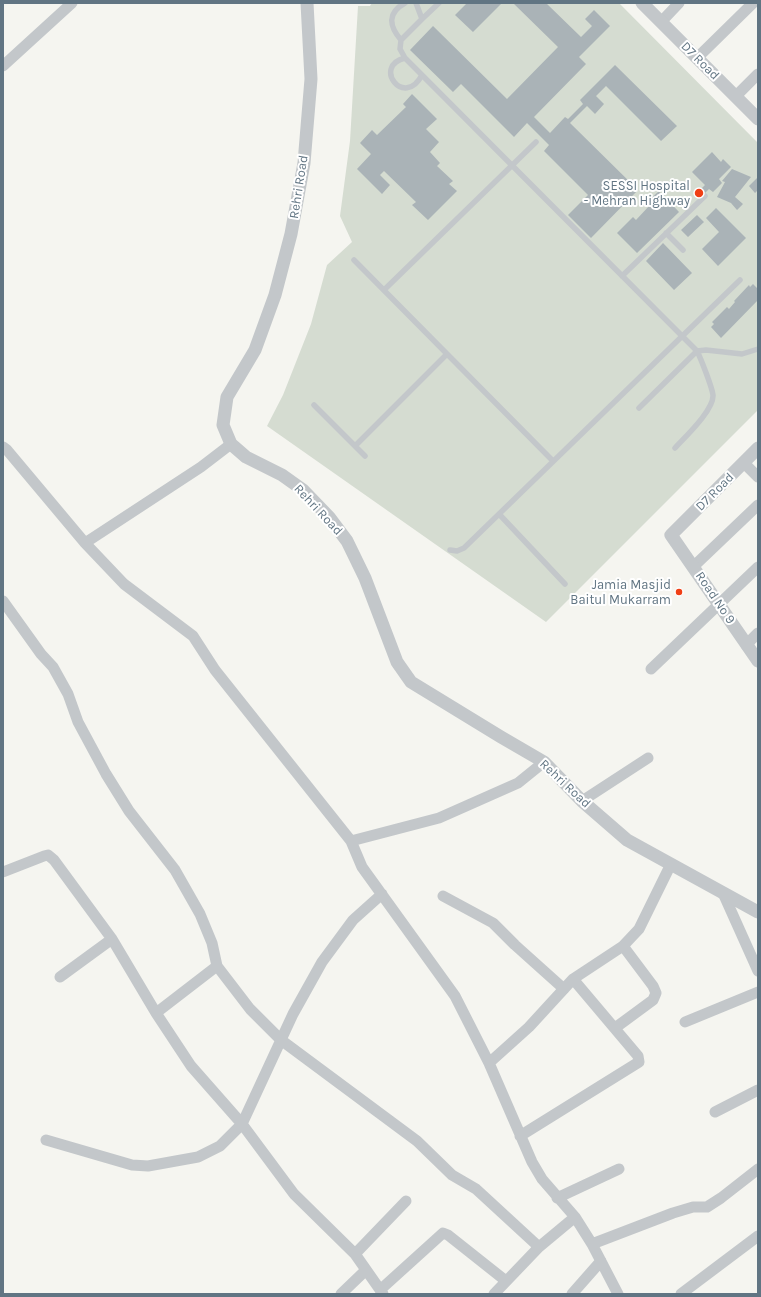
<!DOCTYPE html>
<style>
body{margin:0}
#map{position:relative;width:761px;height:1297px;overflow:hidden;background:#f5f5f0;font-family:Karla,sans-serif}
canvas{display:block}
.frame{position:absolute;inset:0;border:4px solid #617583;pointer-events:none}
</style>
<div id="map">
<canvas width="761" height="1297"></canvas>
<div class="frame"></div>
</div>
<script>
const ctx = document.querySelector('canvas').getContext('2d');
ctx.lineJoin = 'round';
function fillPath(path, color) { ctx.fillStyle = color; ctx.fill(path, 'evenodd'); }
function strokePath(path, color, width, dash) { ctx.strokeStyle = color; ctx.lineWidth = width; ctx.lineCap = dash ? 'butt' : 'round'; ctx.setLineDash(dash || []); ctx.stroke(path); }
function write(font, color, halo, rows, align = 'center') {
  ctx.font = font + ' Karla,sans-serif'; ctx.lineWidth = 4; ctx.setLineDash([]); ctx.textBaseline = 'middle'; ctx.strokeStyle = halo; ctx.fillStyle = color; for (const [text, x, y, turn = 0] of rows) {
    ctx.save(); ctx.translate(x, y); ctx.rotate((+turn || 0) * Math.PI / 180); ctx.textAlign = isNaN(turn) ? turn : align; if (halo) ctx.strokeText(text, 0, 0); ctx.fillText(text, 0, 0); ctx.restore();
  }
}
const green = new Path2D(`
 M372,3H619L758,143V410L546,622L267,426L283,395L311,324L327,265L352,242L340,216L350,141L358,6H370Z`);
const building = new Path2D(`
 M467,3H502L473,32L455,15Z
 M513,3H546L581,37L592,26L585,19L594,10L610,26L579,57L586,64L534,117L550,133L565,117L568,119L583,104L580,100L615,65L677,126L661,141L606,86L596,96L604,104L595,114L587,106L570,123L638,190L591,238L568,215L588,195L544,151L549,145L527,123L514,137L461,84L453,92L410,50L433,26L507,99L558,47Z
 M412,94L437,119L426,129L439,142L430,152L440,163L437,166L453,181L449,184L457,191L428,220L412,205L416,202L384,171L380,175L390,185L382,194L357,169L371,154L360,143L372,130L377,135L406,107L403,104Z
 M712,152L721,162L723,159L731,167L719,179L722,183L713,192L709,189L705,193L701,189L705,185L692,172Z
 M732,169L751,177L735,197L743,204L737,210L731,203L717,197L725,182L722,181Z
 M758,177V190L755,193L749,186Z
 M659,191L679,212L637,253L617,233L633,217L636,220L650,205L647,202Z
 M716,208L746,238L718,266L702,249L719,232L706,218Z
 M697,215L704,222L688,237L681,230Z
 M663,243L692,273L674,290L646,261Z
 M753,284L758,289V300L721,338L711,327L714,324L712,322L727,307L729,309L735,302L734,301L749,285L750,287Z`);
const service = new Path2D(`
 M416,3L422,19L401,40L400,49L405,58L697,351C701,359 712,387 713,395C714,410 685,437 675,448
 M422,19L439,3
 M401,40C389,26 387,13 405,3
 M405,58C372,66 404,109 422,75
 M666,233L683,250
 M354,260L553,461
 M622,276L705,196
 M384,290L536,142
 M314,405L365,456
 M639,408L697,351L706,350L742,354L758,349
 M355,446L447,354
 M499,514L565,584
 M450,550L457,551L464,548L740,280`);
const minor = new Path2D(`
 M661,22L679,3
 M697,58L753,3
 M3,66L72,3
 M736,96L758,74
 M3,447L7,450L85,543L124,584L193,636L215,670L351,841L362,867L455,996L489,1063L532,1162L542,1179L575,1217L592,1244L618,1294
 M744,463L758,477
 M85,543L201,467L231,444
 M693,567L758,505
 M3,601L41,654L53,667L68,694L78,722L106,774L129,811L175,870L200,914L212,943L217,966L250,1009L281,1040L417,1141L452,1175L476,1189L539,1247
 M746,645L758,633
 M651,669L758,567
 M582,801L648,758
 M351,841L439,818L518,783L544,762
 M3,872L44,856L48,855L54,860L112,939L156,1013L191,1066L242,1124L294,1194L355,1254L383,1294
 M723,893L758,971
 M443,896L493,923L515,945L564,989
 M60,977L112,939
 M156,1013L217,966
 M685,1022L758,992
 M615,1028L653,1000L656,993L653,986L623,946
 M489,1063L529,1027L573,979L623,946L639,929L671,864
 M715,1112L758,1090
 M520,1136L639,1062L638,1056L573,979
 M46,1140L132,1165L148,1166L198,1157L220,1146L242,1124L293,1014L322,962L353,920L382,894
 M557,1198L619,1169
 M592,1244L673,1213L693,1207H707L721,1198L758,1169
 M355,1254L406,1201
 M380,1290L443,1233L448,1235L506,1281
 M341,1294L366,1270
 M494,1294L539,1247L575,1217
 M572,1294L601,1261
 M681,1294L758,1236`);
const tertiary = new Path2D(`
 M307,3L311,79L304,163L291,234L275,295L255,350L227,397L223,425L231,444L246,457L282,475L303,490L329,517L347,541L365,578L397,662L411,682L501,737L544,762L582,801L627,840L758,912
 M642,3L758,119
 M758,448L671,535L758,661`);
const markers = [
 [699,193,5,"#f03f15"],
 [679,592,4,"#f03f15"]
];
const streetNames = [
 ["D7 Road",700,61,45],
 ["Rehri Road",299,187,-81],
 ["D7 Road",715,492,-45],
 ["Rehri Road",318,510,47],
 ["Road No 9",715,598,56],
 ["Rehri Road",565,784,43]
];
const poiNames = [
 ["SESSI Hospital",690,186],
 ["- Mehran Highway",690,201],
 ["Jamia Masjid",671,585],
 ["Baitul Mukarram",671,600]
];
fillPath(green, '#d5dcd1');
fillPath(building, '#aab3b7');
strokePath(service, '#c3c7ca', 5.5);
strokePath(minor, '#c3c7ca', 11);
strokePath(tertiary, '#c3c7ca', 13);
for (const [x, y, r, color] of markers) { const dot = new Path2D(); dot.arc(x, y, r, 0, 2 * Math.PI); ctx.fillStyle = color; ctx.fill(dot); strokePath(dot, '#fff', 1.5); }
write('13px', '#617583', '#fff', streetNames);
write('13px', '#617583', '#fff', poiNames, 'right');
</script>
